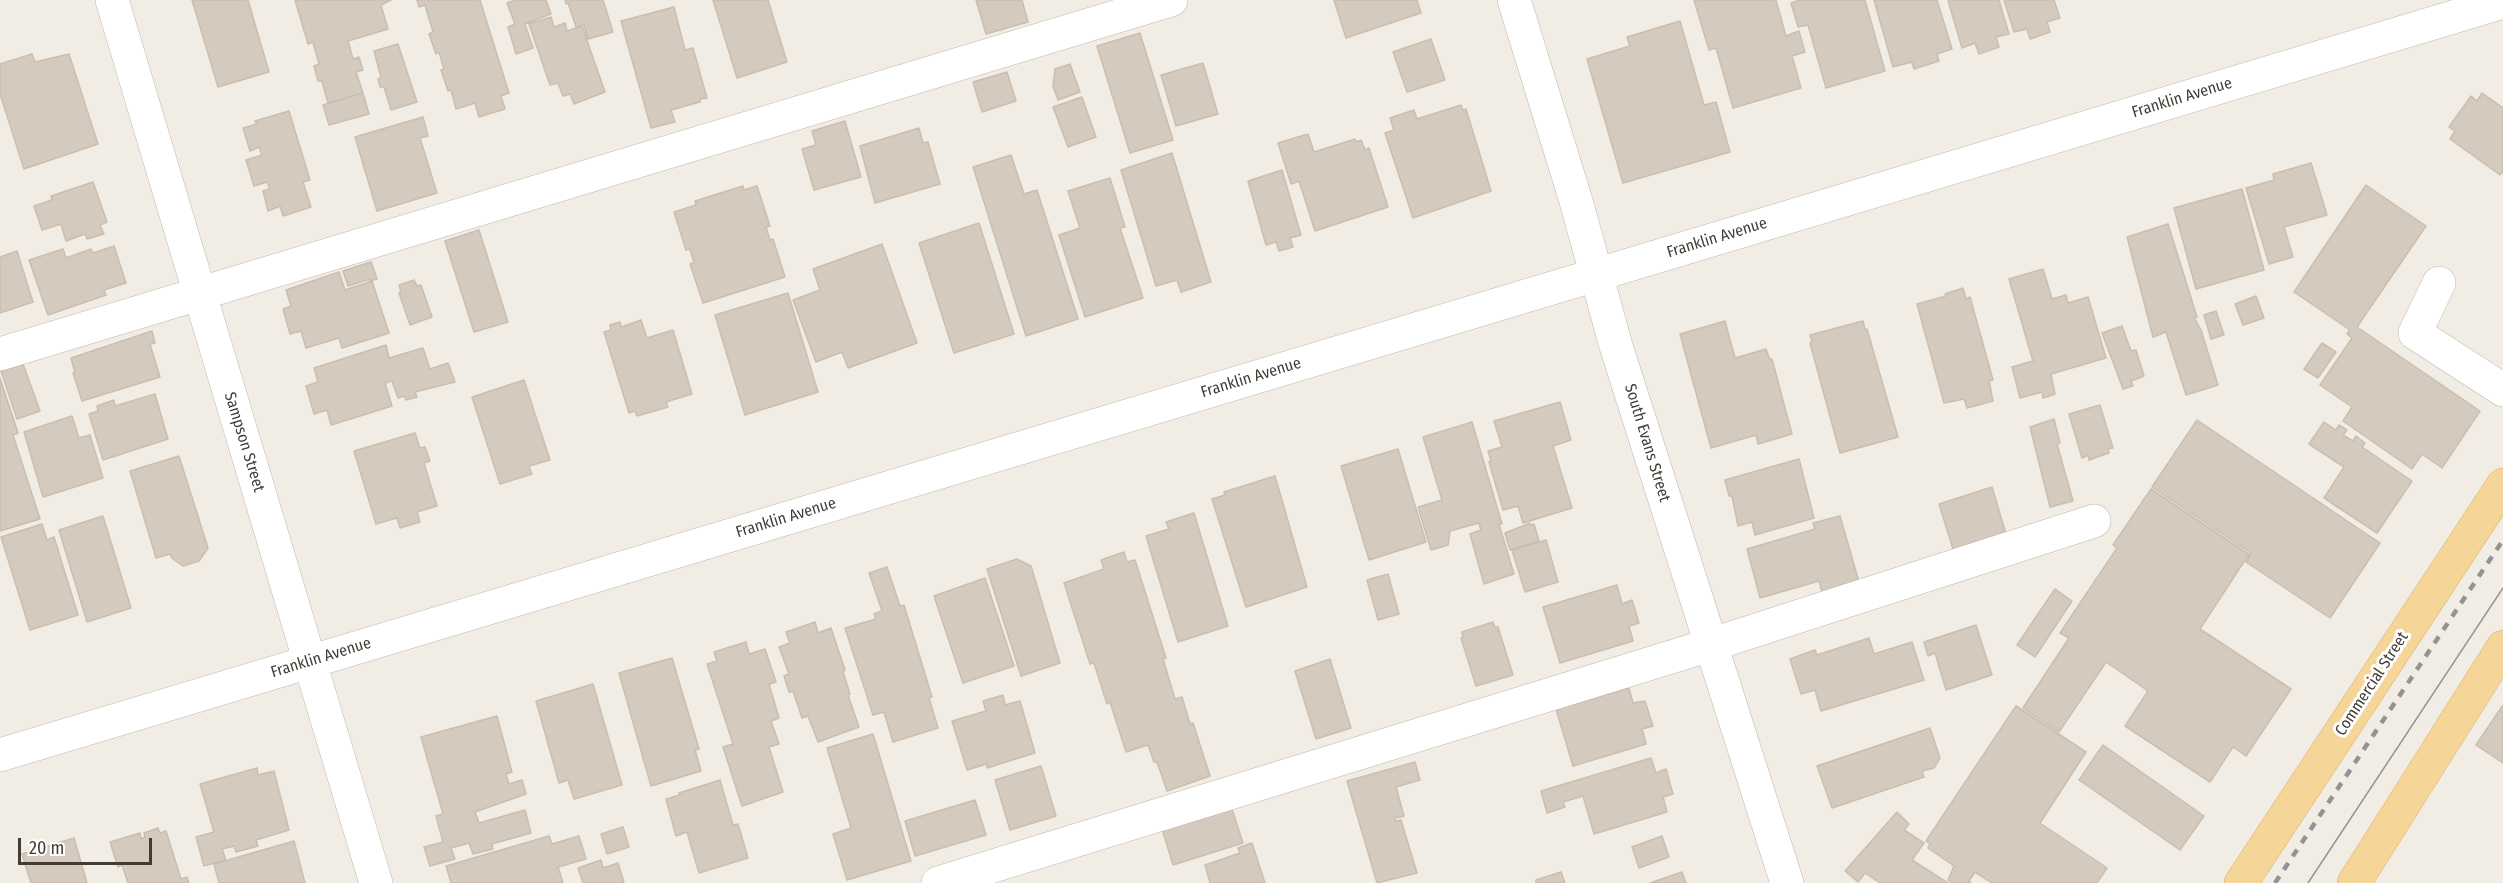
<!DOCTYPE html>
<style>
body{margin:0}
#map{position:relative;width:2503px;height:883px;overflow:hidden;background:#f1ece4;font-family:"Fira Sans Condensed",sans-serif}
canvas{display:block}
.scale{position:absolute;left:18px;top:838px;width:134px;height:27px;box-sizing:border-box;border:3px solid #423c35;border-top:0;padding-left:8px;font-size:18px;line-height:21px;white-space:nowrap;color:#423c35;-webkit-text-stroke:4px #fff;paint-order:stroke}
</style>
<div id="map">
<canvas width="2503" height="883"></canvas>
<div class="scale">20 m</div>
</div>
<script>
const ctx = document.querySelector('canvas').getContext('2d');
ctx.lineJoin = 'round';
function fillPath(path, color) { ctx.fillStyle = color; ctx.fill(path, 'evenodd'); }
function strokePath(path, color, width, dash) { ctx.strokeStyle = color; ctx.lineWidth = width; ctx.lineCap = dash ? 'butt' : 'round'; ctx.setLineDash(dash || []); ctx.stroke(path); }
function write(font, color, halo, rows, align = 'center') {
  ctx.font = font + ' "Fira Sans Condensed",sans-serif'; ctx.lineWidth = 6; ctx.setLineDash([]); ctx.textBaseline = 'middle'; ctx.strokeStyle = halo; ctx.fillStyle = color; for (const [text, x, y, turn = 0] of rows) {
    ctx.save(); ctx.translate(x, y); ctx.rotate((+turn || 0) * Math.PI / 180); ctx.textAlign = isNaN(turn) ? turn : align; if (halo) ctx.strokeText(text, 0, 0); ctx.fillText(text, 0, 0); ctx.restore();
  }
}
const building = new Path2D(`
 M192,0H248L269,72L218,87Z
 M295,0H391L381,5L388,29L348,41L353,59L359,57L363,70L356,72L363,93L328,103L322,81H318L314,66L319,64L313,42L308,44Z
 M417,0H480L509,93L501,96L505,109L479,117L475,103L456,109L451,90L448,91L441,70L444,69L439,52L436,54L429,34L433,32L425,5L419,7Z
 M515,0H546L551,14L525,24L533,48L516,54L508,27L515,24L507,3Z
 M565,0H603L613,32L588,39L584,25L576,27L568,3L566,4Z
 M713,0H768L787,62L737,78Z
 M976,0H1022L1028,22L986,34Z
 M1334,0H1417L1421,13L1346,38Z
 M1694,0H1776L1786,36L1799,31L1805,52L1792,56L1801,88L1733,108L1716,48L1709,50Z
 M1800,0H1865L1885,71L1826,88L1808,25L1798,27L1791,3Z
 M1874,0H1937L1952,49L1937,54L1939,61L1914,69L1912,62L1893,67Z
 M1948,0H1999L2009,34L1996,37L1999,47L1979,54L1975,43L1962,48Z
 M2004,0H2054L2060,18L2047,22L2050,32L2030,39L2027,29L2014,32Z
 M674,7L685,50L693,48L707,98L700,99V102L671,110L675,122L651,128L621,21Z
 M551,17L554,27L565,23L567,31L582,26L605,92L574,104L570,94L563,96L558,83L550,85L529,24Z
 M1680,21L1704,105L1716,102L1730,152L1623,183L1587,59L1630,46L1627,37Z
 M1140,33L1173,140L1130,153L1097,46Z
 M1431,39L1445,80L1407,92L1393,52Z
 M398,44L417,102L391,110L384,87H380L378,79L381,77L374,51Z
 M32,54L35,62L69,54L98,144L24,169L0,94V64Z
 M1203,63L1218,114L1176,126L1161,75Z
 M1070,64L1080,92L1058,100L1053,86L1055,69Z
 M1007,72L1016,101L982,112L973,82Z
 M363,93L369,114L329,125L323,105Z
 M2482,93L2503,108V171L2500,175L2450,139L2455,131L2449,127L2471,96L2477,101Z
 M1082,97L1096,137L1068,147L1053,107Z
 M1461,105L1463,110L1466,109L1491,191L1413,218L1385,133L1394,130L1390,118L1414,110L1417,119Z
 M289,111L310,180L303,182L311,207L283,216L280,206L268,211L263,191L270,189L267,182L254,186L246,160L262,155L259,147L250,151L243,128L257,124L255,121Z
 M423,117L428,136L420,138L437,193L377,211L355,137Z
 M845,121L861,177L814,190L802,149L816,145L812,131Z
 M919,128L923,143L928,142L940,184L875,203L860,146Z
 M1308,134L1314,152L1355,139L1356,142L1361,140L1365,150L1369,148L1388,207L1315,231L1299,181L1291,184L1278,143Z
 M1172,153L1211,282L1181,292L1177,280L1156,286L1121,170Z
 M1011,155L1024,194L1037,190L1078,319L1026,336L973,167Z
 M2311,163L2327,215L2284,227L2293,257L2269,264L2246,188L2274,180L2273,174Z
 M1282,170L1301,235L1290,238L1293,247L1279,251L1276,242L1266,245L1248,181Z
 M1110,178L1125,227L1120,228L1143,298L1085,317L1059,235L1080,228L1068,191Z
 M93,182L107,222L100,225L104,234L87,239L85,234L66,241L61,224L42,230L34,206L52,200L51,196Z
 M2366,185L2426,226L2357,327L2480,411L2442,468L2422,454L2412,469L2343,421L2352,407L2320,385L2352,338L2347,334L2350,330L2294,292Z
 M743,186L744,190L757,186L770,226L766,227L770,240L773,239L785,277L703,303L690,264L694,263L690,249L686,250L674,212L696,205L695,201Z
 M2242,189L2264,270L2196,289L2174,208Z
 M979,223L1014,334L954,353L919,243Z
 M2168,224L2197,317L2194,318L2201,330L2218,385L2186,395L2166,332L2153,337L2127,237Z
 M479,230L508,322L474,332L445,241Z
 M882,244L917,343L848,368L842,352L816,362L793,300L820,290L813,269Z
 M114,246L126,283L104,290L106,295L48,315L29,260L63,249L66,258L91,249L93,253Z
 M17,251L33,302L0,313V257Z
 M371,262L377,279L370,281V279L348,286L343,271Z
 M2043,269L2052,299L2066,295L2068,303L2088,297L2106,358L2051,374L2055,394L2043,398L2042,392L2020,398L2012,367L2033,361L2009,279Z
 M339,272L345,290L372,281L389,333L342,348L339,338L306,348L301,331L290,334L283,309L291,306L286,290Z
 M414,280L417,286L421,285L432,317L410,325L399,293L401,292L399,285Z
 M1963,288L1966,299L1970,297L1993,380L1989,381L1993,401L1967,408L1964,399L1944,403L1917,304L1946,296L1945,294Z
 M788,293L818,392L745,415L715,315Z
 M2256,296L2264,318L2243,325L2235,304Z
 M2216,311L2224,335L2211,339L2204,315Z
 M641,320L647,338L673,330L692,394L666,402L668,407L637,416L635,411L629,413L604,332L611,330L610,325L620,322L621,327Z
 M1725,321L1735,358L1766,349L1770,360L1772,359L1792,434L1758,444L1756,435L1711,448L1680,334Z
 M1863,321L1865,330L1867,329L1898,437L1840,453L1810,343L1812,342L1810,335Z
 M2122,326L2131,351L2136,350L2144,376L2131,381L2133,386L2123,389L2102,333Z
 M152,331L155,343L150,344L160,377L82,401L73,373H75L71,358Z
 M2322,343L2336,352L2318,378L2304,369Z
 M386,345L389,358L423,348L430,369L448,363L455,382L415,392L417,397L406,400L404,396L398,398L392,381L385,383L392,406L331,425L327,410L314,414L306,386L318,382L314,368Z
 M23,364L40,411L17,419L1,371Z
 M0,378L18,433L13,435L40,519L0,531Z
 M524,380L550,460L529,466L532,474L500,484L472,397Z
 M155,394L168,439L103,460L89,414L98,411L97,406L114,400L115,406Z
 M1560,402L1571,440L1553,446L1572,508L1523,523L1518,506L1503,510L1489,462L1491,461L1488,451L1502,447L1494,421Z
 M2100,405L2113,448L2108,449L2109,453L2089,460L2088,455L2082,458L2069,414Z
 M72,416L79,438L90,435L103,478L43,497L24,432Z
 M2054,419L2060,443L2057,444L2073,501L2050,507L2030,427Z
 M2197,420L2380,543L2330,618L2246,562L2251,553L2152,487Z
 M1472,422L1502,524H1499L1514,574L1484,584L1470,534L1481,530L1479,523L1450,531L1448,545L1431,550L1418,507L1442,500L1423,437Z
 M2324,422L2336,430L2339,425L2347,430L2343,435L2353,441L2356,436L2365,443L2362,447L2412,481L2377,533L2324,498L2344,467L2309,444Z
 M415,433L420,448L425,447L430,461L424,463L437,506L417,512L420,522L400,528L397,518L376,524L354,451Z
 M1398,449L1426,542L1369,560L1341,466Z
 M179,456L208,548L199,561L183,566L173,559L170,554L156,558L130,471Z
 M1799,459L1814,518L1755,535L1752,522L1738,526L1732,496H1729L1725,480Z
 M1275,476L1307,587L1246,607L1212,499L1225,495L1224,492Z
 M1992,487L2006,534L1954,552L1939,504Z
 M2151,489L2249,554L2200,629L2291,689L2246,756L2233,747L2210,782L2125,726L2148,691L2106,662L2059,732L2023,708L2069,638L2060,633L2117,548L2113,545Z
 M1194,513L1228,626L1178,642L1146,536L1169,529L1166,522Z
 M103,516L131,608L87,622L59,530Z
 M1840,516L1859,582L1822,592L1819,581L1760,598L1747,549L1815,529L1813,523Z
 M1530,523V525L1534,524L1539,541L1510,550L1505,533Z
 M42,524L47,540L54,537L78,615L30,630L1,537Z
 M1546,540L1558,582L1525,592L1512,550Z
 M1124,552L1127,562L1135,560L1166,658L1163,659L1175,699L1182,697L1190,724L1193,723L1210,776L1167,791L1157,762H1154L1148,745L1126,752L1110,702L1107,704L1094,663L1090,664L1064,583L1104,569L1101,560Z
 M1017,559L1031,566L1060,663L1021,676L987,569Z
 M887,567L900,606L904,605L932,697L929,698L938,728L893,742L884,712L873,715L845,628L876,619L874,614L882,611L869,573Z
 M1388,574L1399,614L1378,620L1367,580Z
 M985,578L1014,666L963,683L934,596Z
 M1617,585L1622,604L1632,600L1639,623L1629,626L1633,641L1560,663L1543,607Z
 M2055,589L2072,601L2035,657L2017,645Z
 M815,622L818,633L831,628L845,670L843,672L850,694L848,695L859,727L818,742L808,716L802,718L793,691L789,692L784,676L789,674L779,647L790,643L786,632Z
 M1493,622L1495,627H1498L1513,675L1476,686L1461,638L1463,637L1462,632Z
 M1976,625L1992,675L1946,690L1935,653L1928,656L1924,642Z
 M1869,638L1874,654L1912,642L1924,680L1821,711L1815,690L1801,694L1790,659L1815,650L1817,655Z
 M746,642L749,654L765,649L776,682L769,684L779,718L771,721L779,744L769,747L783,792L742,806L723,747L733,744L707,664L717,661L714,652Z
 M672,658L699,749L695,750L701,771L651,786L619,673Z
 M1330,659L1351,728L1316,739L1295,671Z
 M593,684L622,785L574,799L568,780L559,783L536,701Z
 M1629,688L1633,703L1645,701L1653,726L1642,729L1646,744L1573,766L1556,709Z
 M1003,695L1005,705L1020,701L1035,753L987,768V764L967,770L952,721L986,711L983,701Z
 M2503,705V763L2476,745Z
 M2016,706L2086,752L2040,823L2107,868L2097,883H1992L1975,872L1969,881L1971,883H1952L1948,880L1954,866L1928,848L1930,844L1926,841Z
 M497,716L512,772L506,774L509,784L522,780L526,794L475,812L479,823L525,810L531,833L492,844L493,849L473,854L469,843L451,848L455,859L430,866L424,847L443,842L436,816L443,814L421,737Z
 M1930,728L1940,758L1934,768L1922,771L1924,777L1832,808L1817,766Z
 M873,734L911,861L847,880L833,834L851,828L827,748Z
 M2103,745L2204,816L2180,850L2079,780Z
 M1651,758L1656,773L1666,769L1673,794L1663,797L1667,812L1594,834L1583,796L1563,802L1565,807L1547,813L1541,791Z
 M1415,762L1420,780L1396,787L1404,816L1395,818V821L1401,820L1417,873L1377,883L1347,781Z
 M1041,766L1056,816L1010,830L995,780Z
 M257,768L258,775L274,771L289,830L256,840L258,846L236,852L234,846L222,849L226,860L204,866L196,837L214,832L200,784Z
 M720,780L733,825L738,824L748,858L699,873L687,832L676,836L666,799L680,795L679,793Z
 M975,800L986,835L915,856L905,821Z
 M1231,806L1243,843L1173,865L1162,829Z
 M1897,812L1909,824L1904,830L1924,843L1912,860L1948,883H1880L1865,873L1858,882L1845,871Z
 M623,827L629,847L607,854L601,834Z
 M158,828L160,833L166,831L181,879L187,877L189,883H128L122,865L118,867L110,842L140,833L141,839L145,837L144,833Z
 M549,836L552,844L579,836L586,859L558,867L563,883H451L446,866Z
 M1662,836L1669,857L1639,868L1632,847Z
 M74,838L87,883H31L22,854Z
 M294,841L305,883H219L214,864Z
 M1252,843L1265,883H1210L1205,865L1240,853L1238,848Z
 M601,860L603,868L618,863L624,883H583L578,868Z
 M1561,872L1565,883H1536V880Z
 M1682,872L1686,883H1650Z`);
const minor = new Path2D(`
 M112,0L376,883
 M1514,0L1576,201L1616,346L1787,883
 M2439,283L2415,333L2503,390
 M0,354L1171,0
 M0,755L2503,2
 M938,883L1710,645L2094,521`);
const major = new Path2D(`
 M2241,883L2503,485
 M2354,883L2503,647`);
const tram = new Path2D(`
 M2308,883L2503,588`);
const rail = new Path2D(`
 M2275,883L2503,540`);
const streetNames = [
 ["Franklin Avenue",2182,98,-17],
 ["Franklin Avenue",1717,238,-17],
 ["Franklin Avenue",1251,378,-17],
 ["Sampson Street",244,442,73],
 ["South Evans Street",1647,443,73],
 ["Franklin Avenue",786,518,-17],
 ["Franklin Avenue",321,658,-17],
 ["Commercial Street",2372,684,-57]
];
fillPath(building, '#d4cabe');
strokePath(building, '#cbbeae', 1.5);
strokePath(minor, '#beb6ab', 34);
strokePath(major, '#dab069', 34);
strokePath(minor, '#fff', 33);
strokePath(major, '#f6d598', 33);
strokePath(tram, '#939393', 1.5);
strokePath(rail, '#939393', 4.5, [8, 8]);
write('16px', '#423c35', '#fff', streetNames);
</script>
